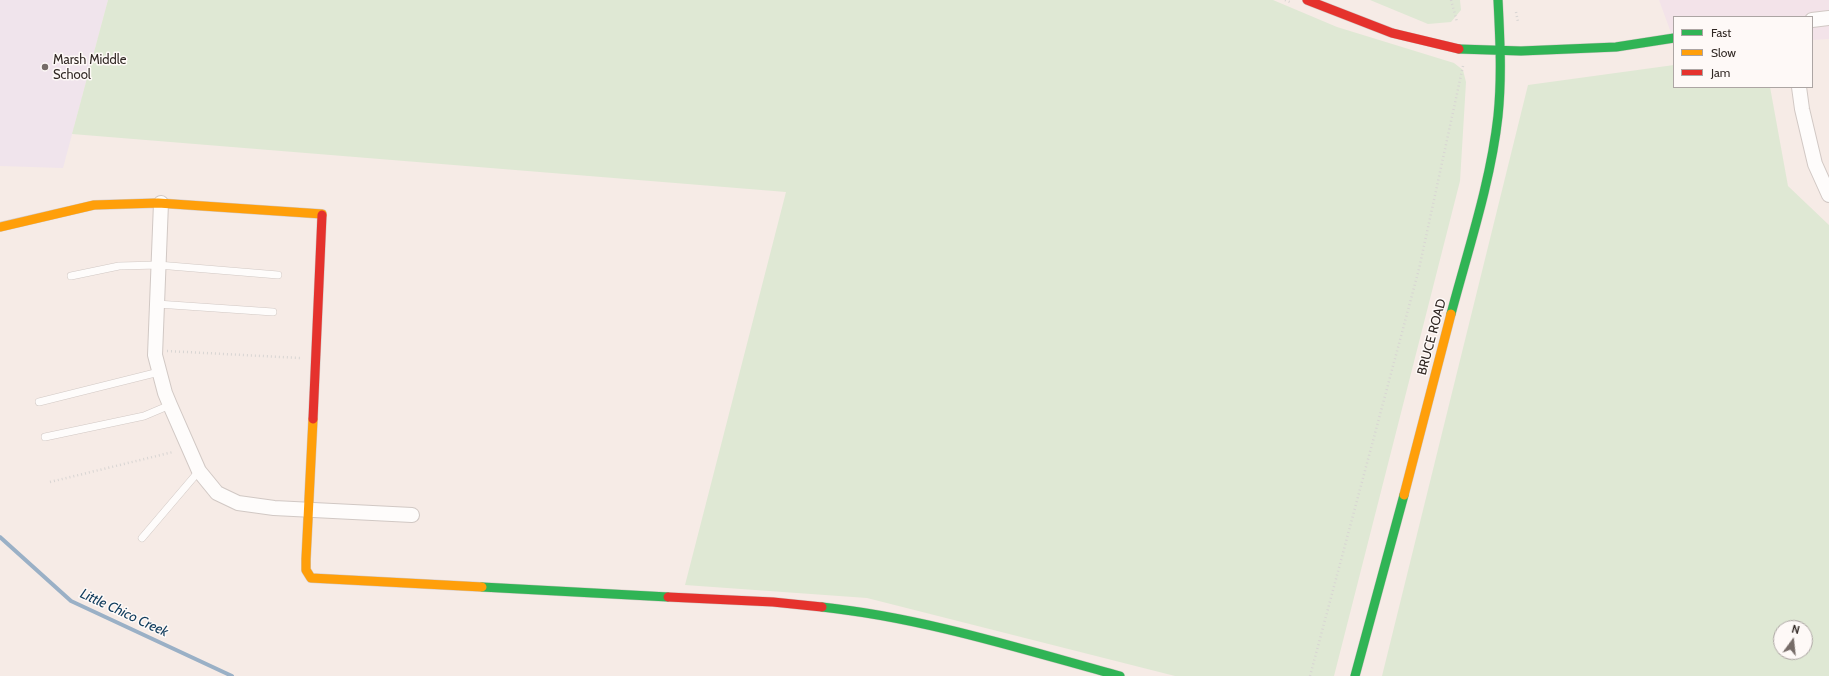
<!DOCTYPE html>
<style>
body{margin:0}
#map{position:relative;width:1829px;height:676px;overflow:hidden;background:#f6ebe6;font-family:Cabin,sans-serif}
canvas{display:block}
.legend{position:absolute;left:1673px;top:16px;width:140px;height:72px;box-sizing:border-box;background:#fef9f7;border:1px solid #aca5a3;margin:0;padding:5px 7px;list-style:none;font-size:12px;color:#312824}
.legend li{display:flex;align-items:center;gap:8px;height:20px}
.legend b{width:20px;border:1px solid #aca5a3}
.north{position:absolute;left:1773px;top:620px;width:40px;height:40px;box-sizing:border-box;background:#fef9f7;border:1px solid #aca5a3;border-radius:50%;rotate:15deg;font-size:11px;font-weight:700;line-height:16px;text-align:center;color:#312824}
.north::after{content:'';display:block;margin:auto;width:14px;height:18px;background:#766c68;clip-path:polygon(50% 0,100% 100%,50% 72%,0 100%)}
</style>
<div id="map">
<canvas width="1829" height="676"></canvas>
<ul class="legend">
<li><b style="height:5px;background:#30b455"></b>Fast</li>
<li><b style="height:5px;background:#ff9f0a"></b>Slow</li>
<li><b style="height:5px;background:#e5322d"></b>Jam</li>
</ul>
<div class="north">N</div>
</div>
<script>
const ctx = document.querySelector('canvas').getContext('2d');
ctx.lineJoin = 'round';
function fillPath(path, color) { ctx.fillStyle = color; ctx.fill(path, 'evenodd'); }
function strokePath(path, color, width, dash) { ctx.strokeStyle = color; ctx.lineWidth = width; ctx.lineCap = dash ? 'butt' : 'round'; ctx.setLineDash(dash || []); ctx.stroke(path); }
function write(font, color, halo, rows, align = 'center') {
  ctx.font = font + ' Cabin,sans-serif'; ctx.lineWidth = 3; ctx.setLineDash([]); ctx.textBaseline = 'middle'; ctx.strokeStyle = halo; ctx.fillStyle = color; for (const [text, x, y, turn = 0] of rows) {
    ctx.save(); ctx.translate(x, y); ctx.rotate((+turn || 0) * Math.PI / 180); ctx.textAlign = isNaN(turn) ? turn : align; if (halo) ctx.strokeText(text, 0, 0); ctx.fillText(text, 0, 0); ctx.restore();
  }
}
const industrial = new Path2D(`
 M1659,0H1829V39L1812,40V17H1674V41Z`);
const education = new Path2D(`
 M0,0H108L63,168L0,166Z`);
const green = new Path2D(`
 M108,0H1273L1337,27L1454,63L1463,70L1466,82L1460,181L1334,676H1175L867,598L685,585L786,192L72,134Z
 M1370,0H1460L1461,10L1451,22L1428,24Z
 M1674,65V87H1770L1788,186L1829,225V676H1382L1528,85ZM1781,628H1805V652H1781Z`);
const stream = new Path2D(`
 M0,537L71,601L232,676`);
const path = new Path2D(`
 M1285,0L1292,3
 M1451,0L1457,22
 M1516,12L1518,22
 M167,351L300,358
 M50,482L173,452
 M1310,676L1419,269L1463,66`);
const lane = new Path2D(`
 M71,276L119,266L158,265L278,275
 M157,304L273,312
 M39,402L159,372
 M45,437L144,416L170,405
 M142,538L199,471`);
const street = new Path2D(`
 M1812,20L1829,18
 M1799,87L1802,109L1815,164L1829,195
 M161,203L155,355L165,393L170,405L199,471L217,493L238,503L274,508L412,515`);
const fast = new Path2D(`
 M1459,49L1521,51L1616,47L1674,38
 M1451,314C1468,250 1491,181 1498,116C1502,77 1500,39 1498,0
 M482,587L668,597
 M822,607C924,618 1021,649 1120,676
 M1355,676L1404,495`);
const slow = new Path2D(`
 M0,227L94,205L158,203L322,214V215
 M313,419L306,559V570L311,578L482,587
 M1404,495L1451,314`);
const jam = new Path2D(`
 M1307,0L1392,33L1459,49
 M313,419L322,215
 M668,597L773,602L822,607`);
const markers = [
 [45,67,4,"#766c68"]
];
const poiNames = [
 ["Marsh Middle",53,60],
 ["School",53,75]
];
const streetNames = [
 ["BRUCE ROAD",1432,337,-75]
];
const waterNames = [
 ["Little Chico Creek",124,613,25]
];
fillPath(industrial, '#f3e3e9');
fillPath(education, '#f0e4ec');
fillPath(green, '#dfe8d4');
strokePath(stream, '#9ab0c6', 4);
strokePath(lane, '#d1c8c4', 8);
strokePath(street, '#d1c8c4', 16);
strokePath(fast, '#d1c8c4', 10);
strokePath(slow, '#d1c8c4', 10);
strokePath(jam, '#d1c8c4', 10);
strokePath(path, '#d8d5d3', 2.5, [1, 3]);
strokePath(lane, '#fefcfb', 7);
strokePath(street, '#fefcfb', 14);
strokePath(fast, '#30b455', 9);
strokePath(slow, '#ff9f0a', 9);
strokePath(jam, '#e5322d', 9);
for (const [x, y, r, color] of markers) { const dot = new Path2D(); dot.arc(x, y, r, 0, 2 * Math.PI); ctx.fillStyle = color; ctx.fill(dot); strokePath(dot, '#fef9f7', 1.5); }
write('13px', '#312824', '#fef9f7', poiNames, 'left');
write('13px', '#312824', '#fef9f7', streetNames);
write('italic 14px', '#0f3b5c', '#fef9f7', waterNames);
</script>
